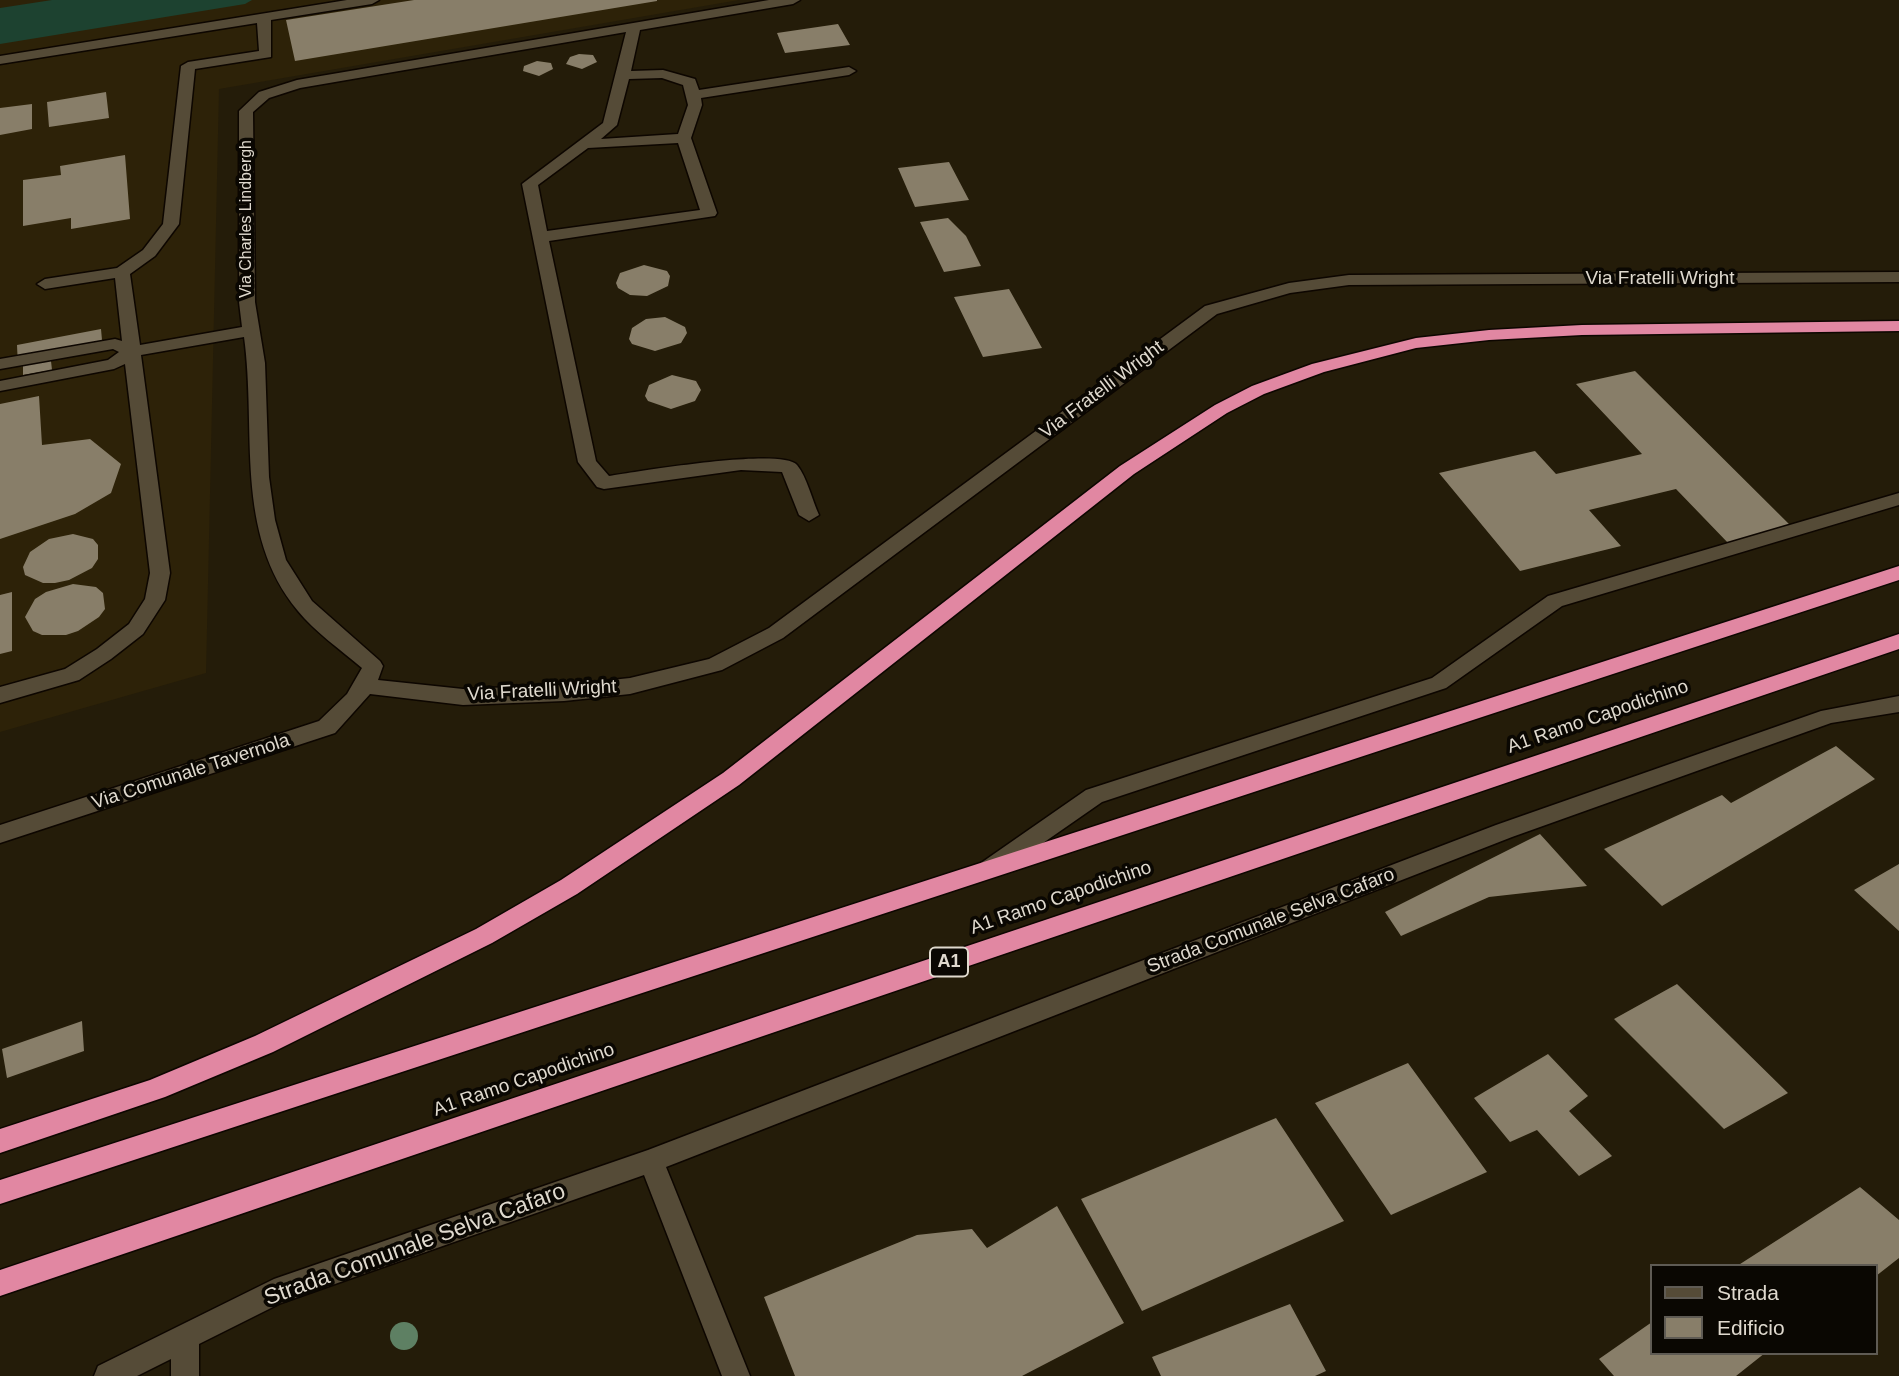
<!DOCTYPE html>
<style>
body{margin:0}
#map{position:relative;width:1899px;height:1376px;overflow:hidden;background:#241c09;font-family:Arial,sans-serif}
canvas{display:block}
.legend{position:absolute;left:1650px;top:1264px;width:228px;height:91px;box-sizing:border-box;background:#0a0702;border:2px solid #5f5b54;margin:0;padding:9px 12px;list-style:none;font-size:21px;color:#dfd9ce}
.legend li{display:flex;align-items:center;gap:14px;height:35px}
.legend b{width:35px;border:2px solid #5f5b54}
</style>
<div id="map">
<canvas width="1899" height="1376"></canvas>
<ul class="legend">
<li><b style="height:9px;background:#554b37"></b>Strada</li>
<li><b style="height:19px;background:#887e69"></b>Edificio</li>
</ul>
</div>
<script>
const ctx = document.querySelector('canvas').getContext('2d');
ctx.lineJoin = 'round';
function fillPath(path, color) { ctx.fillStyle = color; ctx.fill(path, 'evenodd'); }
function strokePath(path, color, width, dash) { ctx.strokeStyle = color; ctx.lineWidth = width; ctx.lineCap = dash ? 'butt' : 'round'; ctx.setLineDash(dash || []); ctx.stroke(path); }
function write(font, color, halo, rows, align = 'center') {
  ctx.font = font + ' Arial,sans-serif'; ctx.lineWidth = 7; ctx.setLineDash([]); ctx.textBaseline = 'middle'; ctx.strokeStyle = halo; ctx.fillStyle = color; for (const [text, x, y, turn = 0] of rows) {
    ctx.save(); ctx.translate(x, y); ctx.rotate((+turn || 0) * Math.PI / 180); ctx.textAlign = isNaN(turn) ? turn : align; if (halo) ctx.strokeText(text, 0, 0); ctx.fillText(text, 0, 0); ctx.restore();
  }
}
const built = new Path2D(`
 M0,0H739L219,89L206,673L0,732Z`);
const green = new Path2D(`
 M52,0H252L245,4L0,44V8Z`);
const building = new Path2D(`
 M414,0H657V1L295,61L286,20Z
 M838,24L850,45L785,53L777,33Z
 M579,54L593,55L597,62L582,69L566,64L570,57Z
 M537,61L551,63L553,69L539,76L523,71L524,66Z
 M106,92L109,118L49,127L47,102Z
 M32,104V129L0,135V108Z
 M125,155L130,219L71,229V218L23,226V180L61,175L60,166Z
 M949,162L969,200L915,207L898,168Z
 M948,218L966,236L981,266L944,272L920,222Z
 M644,265L667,271L670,276L668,286L647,296L630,295L618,288L616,283L620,273Z
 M1009,289L1042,348L983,357L954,297Z
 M665,317L685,327L687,333L681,343L655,351L632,344L629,339L632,328L646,319Z
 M101,329L103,351L51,361L52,370L23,375V366L18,367L17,345Z
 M1635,371L1793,528L1730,545L1676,489L1589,510L1621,546L1520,571L1439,473L1535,451L1556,474L1642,454L1576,384Z
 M672,375L696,381L701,390L695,401L671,409L648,401L645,396L649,385Z
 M39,396L42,445L90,439L121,464L111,493L75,514L0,539V404Z
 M73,534L93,539L98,545V559L92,568L69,580L55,583H43L25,575L23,567L30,552L49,539Z
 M73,584L96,587L103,593L105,609L99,617L78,631L66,635H42L33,631L25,617L35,599L46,592Z
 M12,592V651L0,654V595Z
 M1836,746L1875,779L1662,906L1604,849L1722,795L1731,803Z
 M1540,834L1587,886L1489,897L1401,936L1385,912Z
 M1899,864V931L1854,890Z
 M1677,984L1788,1093L1724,1129L1614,1019Z
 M82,1021L84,1051L7,1078L2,1049Z
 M1548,1054L1588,1096L1569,1111L1612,1156L1579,1176L1537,1130L1510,1142L1474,1098Z
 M1408,1063L1487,1172L1391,1215L1315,1103Z
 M1276,1118L1344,1221L1142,1311L1081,1199Z
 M1860,1187L1899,1220V1258L1876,1276V1266H1737Z
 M1057,1206L1124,1323L1022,1376H795L764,1297L917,1235L972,1229L987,1248Z
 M1290,1304L1326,1371L1315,1376H1161L1152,1357Z
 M1652,1322V1353H1765L1736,1376H1614L1599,1359Z`);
const minor = new Path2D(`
 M347,0H379L372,4L271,20V57L195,69L179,224L155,256L130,274L140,345L242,327L239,302V111L259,92L297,80L769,0H800L793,4L640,30L631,71L663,70L695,79L699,90L849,67L856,71L849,75L701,98L702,105L691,138L717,213L715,216L549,241L596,461L609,476C637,472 781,447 797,465C807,477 812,500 819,515L809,521L799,515L782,472L741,470L604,489L597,487L578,462L522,184L603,123L626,32L300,88L269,98L253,112L255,302L265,363L269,477L275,520L286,560L312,601L380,661L383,666L378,680L463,689L564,685L630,678L709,659L769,628L1205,306L1289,283L1349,275L1899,272V282L1349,285L1290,293L1217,314L783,638L722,670L630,694L564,701L463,705L370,694L335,733L0,843V825L319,721L347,694L362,668C341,650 315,632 298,611C233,533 257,430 244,337L141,355L170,573L165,600L143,634L111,659L79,680L0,703V687L65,669L97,649L129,624L145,599L150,573L125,364L114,369L0,391V381L108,360L119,352L113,349L0,369V359L115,339L122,341L115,278L45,289L37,284L45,279L117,268L143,250L163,224L181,66L188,62L259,51L257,23L0,64V56ZM662,78L683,85L688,105L678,134L601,139L617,125L629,79ZM678,143L700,210L547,231L538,185L588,148Z
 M1899,493V505L1562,606L1446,688L1102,802L997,875L989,878L981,875L978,869L981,863L1086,790L1432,678L1548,596Z
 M1899,696V712L1831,723L1512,837L666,1167L750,1376H722L644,1175L281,1303L199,1344V1376H171V1359L137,1376H94L98,1366L274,1279L648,1150L1496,825L1821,711Z`);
const highway = new Path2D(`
 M1899,321V331L1582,335L1489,340L1416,348L1324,372L1264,394L1227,413L1134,474L739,785L577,894L492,943L273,1052L165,1097L0,1153V1129L150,1080L255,1036L476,929L561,880L723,773L1120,466L1215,405L1252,386L1312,364L1416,338L1489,330L1582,325Z
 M1899,566V580L0,1204V1180Z
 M1899,634V649L0,1296V1270Z`);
const trees = [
 [404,1336]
];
const farStreetnames = [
 ["Via Charles Lindbergh",247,219,-90]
];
const shields = [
 [949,962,38]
];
const shieldNames = [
 ["A1",949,962]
];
const streetNames = [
 ["Via Fratelli Wright",1660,279],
 ["Via Fratelli Wright",1102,390,-37],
 ["Via Fratelli Wright",542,691,-3],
 ["A1 Ramo Capodichino",1598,717,-19],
 ["Via Comunale Tavernola",191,772,-18],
 ["A1 Ramo Capodichino",1061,898,-19],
 ["Strada Comunale Selva Cafaro",1271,921,-21],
 ["A1 Ramo Capodichino",524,1080,-19]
];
const nearStreetnames = [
 ["Strada Comunale Selva Cafaro",415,1245,-20]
];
fillPath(built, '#2d2208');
fillPath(green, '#1d4230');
fillPath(building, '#887e69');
strokePath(minor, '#0d0600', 3);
strokePath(highway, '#0d0600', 3);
fillPath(minor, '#554b37');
fillPath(highway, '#e187a2');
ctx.fillStyle = '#5e8063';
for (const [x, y] of trees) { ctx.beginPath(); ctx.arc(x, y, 14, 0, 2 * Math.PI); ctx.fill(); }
write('16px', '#dfd9ce', '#0a0702', farStreetnames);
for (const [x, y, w] of shields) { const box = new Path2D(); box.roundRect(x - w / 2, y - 14.5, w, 29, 5); ctx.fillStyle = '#0a0702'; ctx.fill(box); strokePath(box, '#dfd9ce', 2); }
write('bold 18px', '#dfd9ce', null, shieldNames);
write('19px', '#dfd9ce', '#0a0702', streetNames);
write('23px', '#dfd9ce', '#0a0702', nearStreetnames);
</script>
